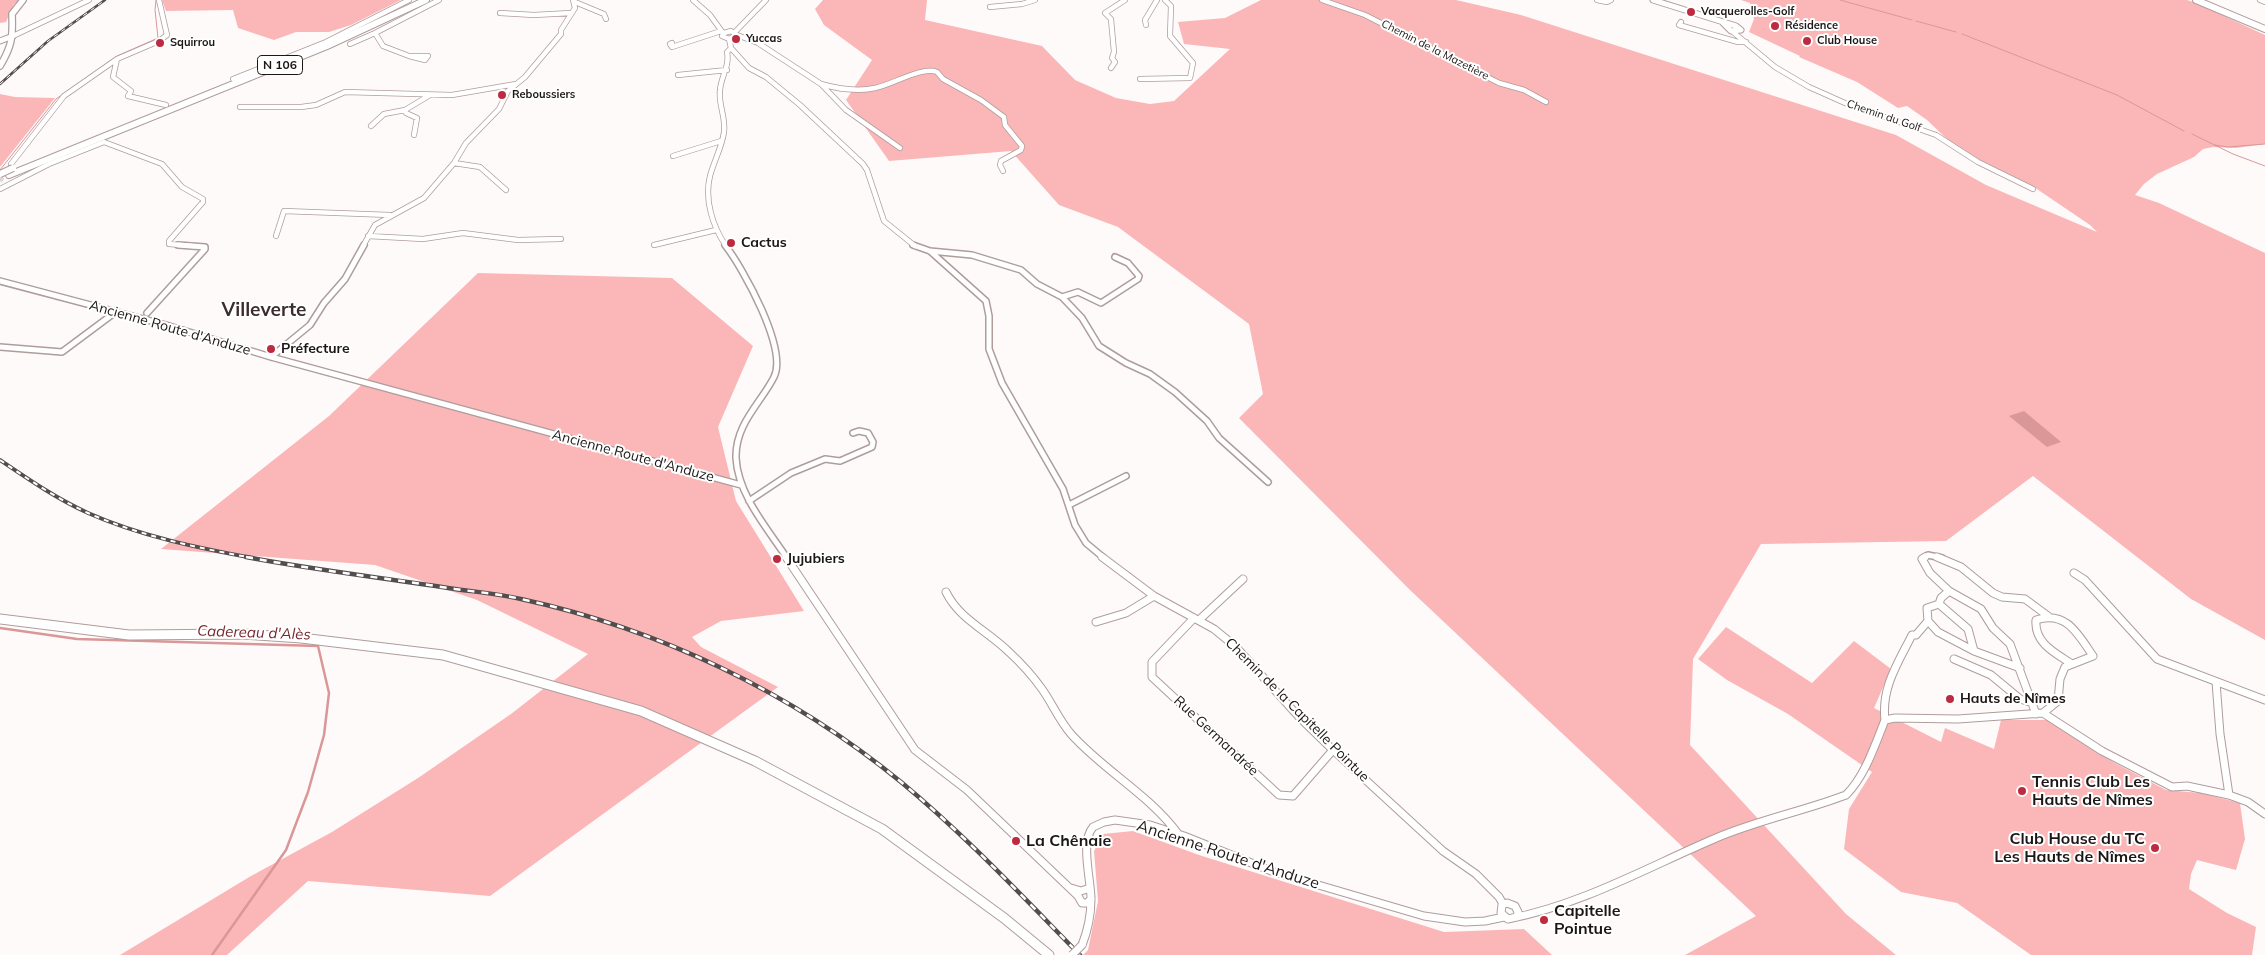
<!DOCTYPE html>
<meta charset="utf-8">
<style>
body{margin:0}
canvas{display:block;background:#fefafa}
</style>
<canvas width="2265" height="955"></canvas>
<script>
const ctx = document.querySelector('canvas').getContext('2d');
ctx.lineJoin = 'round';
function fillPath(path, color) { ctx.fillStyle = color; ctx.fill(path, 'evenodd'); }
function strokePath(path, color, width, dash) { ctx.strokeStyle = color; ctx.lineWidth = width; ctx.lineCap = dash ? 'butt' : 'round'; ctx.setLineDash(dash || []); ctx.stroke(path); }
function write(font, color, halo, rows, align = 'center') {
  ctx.font = font + ' Mulish,sans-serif'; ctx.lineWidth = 4; ctx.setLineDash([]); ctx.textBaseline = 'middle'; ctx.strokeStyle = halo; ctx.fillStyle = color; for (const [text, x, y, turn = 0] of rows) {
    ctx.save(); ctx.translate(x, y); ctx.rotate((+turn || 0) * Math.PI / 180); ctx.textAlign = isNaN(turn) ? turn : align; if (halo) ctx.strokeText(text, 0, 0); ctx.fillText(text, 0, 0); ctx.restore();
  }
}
const green = new Path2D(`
 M0,0H20L14,4L6,22L0,23Z
 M162,0H401L351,25L329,32H296L274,40L238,28L233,10L166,11Z
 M823,0H927L925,20L1042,46L1075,80L1116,98L1150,104L1174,101L1230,49L1184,44L1178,22L1225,18L1261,0H1456L1521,15L1896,135L1986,185L2097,232L2090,225L2031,185L1987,165L1951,143L1927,120L1907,106L1898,108L1857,82L1799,57L1800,56L1749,32L1754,19L1750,3L1741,0H2187L2196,3L2265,35V144L2236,148L2213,147L2203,149L2194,157L2157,174L2144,184L2135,195L2159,203L2265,253V640L2191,599L2033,476L1946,541L1761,544L1693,659L1690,745L1846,914L1896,955H1685L1756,916L1410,590L1239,418L1263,394L1249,324L1118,227L1059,205L1011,151L889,161L846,100L872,60L824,25L815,9Z
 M0,94L15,97L55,98L0,167Z
 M478,273L672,278L753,346L718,427L736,501L804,611L721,621L692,637L701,647L778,687L490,896L308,881L227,955H120L251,876L332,832L418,778L511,714L588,654L477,600L375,565L161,549L329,416Z
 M1726,627L1812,683L1854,641L1891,669L1874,708L1941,742L1945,728L1994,749L2001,720H2047L2113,762L2166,790L2201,793L2240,803L2245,839L2236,870L2197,860L2191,874L2189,889L2227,913L2256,927L2252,955H2031L1957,903L1901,892L1844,849L1849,809L1872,772L1788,714L1727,680L1698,659Z
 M1133,831L1199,855L1444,932L1524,929L1552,955H1083L1088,950L1098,901L1094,851L1103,834Z`);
const water = new Path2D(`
 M2024,411L2061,442L2047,447L2009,416Z`);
const streamFar1 = new Path2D(`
 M1840,0L1912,20
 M1916,21L1956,32
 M1962,34L2117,95L2184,131
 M2192,134L2233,154L2265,166
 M2215,145L2228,147L2265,144
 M0,170L56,99L117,56L158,38L155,10L156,0`);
const stream = new Path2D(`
 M0,628L77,639L318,646L329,693L324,735L308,792L286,850L212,955`);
const minorTunnel = new Path2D(`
 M0,181L7,170`);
const minorFar2 = new Path2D(`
 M693,0L710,15L723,33
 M1322,0L1365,15L1499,83L1524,90L1546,102
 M1597,0L1607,2L1611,0
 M2260,0L2265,2
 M575,2L604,14L606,19
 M990,7L1022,4L1035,0
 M500,13L534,15L571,13
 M1681,22L1679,25L1738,42H1746
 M1146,25L1145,20L1157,0
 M731,31L737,35L729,39L722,36L724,33Z
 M735,32L766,0
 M1733,32L1775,67L1809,87L1845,103L1936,135L1978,162L2033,189
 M737,35L758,43L821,84L846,110L900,148
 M13,36L89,0
 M672,43L670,44L672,47L721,31
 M350,44L375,33
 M731,48L749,68L766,77L800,105L863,164L867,170L884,221L915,246
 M409,56H428L425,60Z
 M409,56L383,46L375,33L439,0
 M117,59L113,77L131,91L128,96L166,105
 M1111,68L1115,62L1112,58L1114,52L1111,19L1105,13L1125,0
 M678,75L727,70
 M233,79L326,42L409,0
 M1140,79L1190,78L1193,63L1170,36L1171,6L1165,0
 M821,84C839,89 856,92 875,88C892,85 921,66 937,72L943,79L981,100L1004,117L1005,125L1022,146L1021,150L1001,161L1000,165L1003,171
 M240,107H301L316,105L345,92L452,95L516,84
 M371,126L384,114L405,110
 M414,135L417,118L406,113L405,110L430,95
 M673,156L721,141
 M454,163L480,167L506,190
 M11,164L64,96L117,59L159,41L167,35L159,0
 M0,189L49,164L104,142L162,164L182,187L203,199V202L169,241V244L193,246
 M276,236L284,211L390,215
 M368,236L423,239L463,233L518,240L561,239
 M654,245L716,230
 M363,246L375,225L424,198L454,163L466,143L499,109L508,91L525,77L561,34V30L575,8L573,0
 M726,246C713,227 704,200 710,176C714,161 722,147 724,132C726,117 718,104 720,90C721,76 730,66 727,52L731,48L729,39`);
const minorFar1 = new Path2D(`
 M725,245C743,268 788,349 774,377C761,403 735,424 736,458C738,495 767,528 787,558
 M913,245L930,251L986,301L989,316V349L1002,383L1063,489L1075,525L1086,543L1104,558
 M930,251L972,255L1021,270L1037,284L1062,297L1082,318L1099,346L1126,363L1150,374L1175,392L1207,421L1219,438L1268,482
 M0,281L166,325L271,357L741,485
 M1062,297L1078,292L1101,303L1138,279L1139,276L1128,263L1115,257
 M147,313L205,249V247L178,245
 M0,347L62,352L117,311
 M271,357L310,325L324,303L345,279L364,245
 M749,501L791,473L825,459L840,461L872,447L873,442L868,433L859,431L853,433
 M1069,505L1126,476
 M1923,558L1928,555L1942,558`);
const minor = new Path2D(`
 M786,557L915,750L967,790L1078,896L1082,903H1087L1091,899
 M1102,557L1154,596L1214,629L1236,647L1299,717L1333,750L1443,851L1476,874L1499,897L1503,904
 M1925,557L1922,559L1930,573L1949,591L1981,609L1993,628L2010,644L2036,714
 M1937,557L1961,567L1993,593L2002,597L2025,599L2048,616
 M2074,573L2085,580L2157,659L2265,700
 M946,592C959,619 988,631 1009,652C1021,663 1032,675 1042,689C1052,703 1059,720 1071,734C1104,771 1149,794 1179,835
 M1939,604L1941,598L1949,591
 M1939,604L1968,629L1974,651L1938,632L1928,621L1927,608Z
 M1194,618L1152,662V677L1279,795L1293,796L1333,750
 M1199,620L1243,579
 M1096,622L1126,613L1154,596
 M1974,651L2020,668
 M1954,659L1991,675L2020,699L2030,702
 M2216,682L2220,734L2229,795
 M2043,713L2058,701L2060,679L2065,667L2093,656C2078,634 2066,610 2036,620C2034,643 2055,653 2072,664
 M1885,720C1881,688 1898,663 1912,635H1916L1928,621
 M1071,888L1081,891L1090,888
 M1517,917L1518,912L1515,906L1507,903L1502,905L1501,913L1508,919C1581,905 1648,867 1716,838C1758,820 1804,811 1846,795C1865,776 1875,745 1885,720L1895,718L1958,719L2043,713L2102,751L2172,787L2187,786L2229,795L2248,802L2265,814
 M1082,945C1088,930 1091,915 1091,899C1091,880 1080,842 1093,827L1104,822L1115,820L1150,825L1184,836L1274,872L1424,916L1465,922L1485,921L1504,917`);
const tertiary = new Path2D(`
 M1653,0L1736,26L1741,30L1731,31L1723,23
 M0,41L13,36`);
const secondaryFar1 = new Path2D(`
 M0,66C12,46 13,37 12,14L23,0`);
const secondary = new Path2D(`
 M0,619L129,635L243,634L301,638L443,655L641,711L755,761L882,829L1004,918L1049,955`);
const primary = new Path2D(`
 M2196,0L2265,29
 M9,175L327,46L426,0`);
const railFar2 = new Path2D(`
 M0,84L48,41L105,0`);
const railFar1 = new Path2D(`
 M0,460C28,479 57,499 88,513C140,536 198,548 253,558`);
const rail = new Path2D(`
 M246,557C315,570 385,578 455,589C477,592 499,594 521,599C659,629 791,692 901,782C965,835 1022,896 1080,955`);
const minorBridge = new Path2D(`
 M1072,955L1082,945`);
const primaryBridge = new Path2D(`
 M0,174L13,168`);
const markers = [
 [1691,12,5,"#bc2b3f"],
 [1775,26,5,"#bc2b3f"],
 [736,39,5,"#bc2b3f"],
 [1807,41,5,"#bc2b3f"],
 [160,43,5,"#bc2b3f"],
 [502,95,5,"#bc2b3f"],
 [731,243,5,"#bc2b3f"],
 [271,349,5,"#bc2b3f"],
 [777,559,5,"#bc2b3f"],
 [1950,699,5,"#bc2b3f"],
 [2022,791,5,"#bc2b3f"],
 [1016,841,5,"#bc2b3f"],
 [2155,848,5,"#bc2b3f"],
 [1544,920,5,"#bc2b3f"]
];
const farPoinames = [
 ["Vacquerolles-Golf",1701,12],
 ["Résidence",1785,26],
 ["Yuccas",746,39],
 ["Club House",1817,41],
 ["Squirrou",170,43],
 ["Reboussiers",512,95]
];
const farStreetnames = [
 ["Chemin de la Mazetière",1435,50,27],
 ["Chemin du Golf",1884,116,19]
];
const shields = [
 [280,65,45]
];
const shieldNames = [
 ["N 106",280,65]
];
const poiNames = [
 ["Cactus",741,243],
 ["Préfecture",281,349],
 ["Jujubiers",787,559],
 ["Hauts de Nîmes",1960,699]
];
const streetNames = [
 ["Ancienne Route d'Anduze",170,328,16],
 ["Ancienne Route d'Anduze",633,456,15],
 ["Chemin de la Capitelle Pointue",1297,710,45],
 ["Rue Germandrée",1216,736,43]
];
const waterNames = [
 ["Cadereau d'Alès",254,633,2]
];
const nearPoinames = [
 ["Tennis Club Les",2032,782],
 ["Hauts de Nîmes",2032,800],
 ["Club House du TC",2145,839,"right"],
 ["Les Hauts de Nîmes",2145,857,"right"],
 ["La Chênaie",1026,841],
 ["Capitelle",1554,911],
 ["Pointue",1554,929]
];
const nearStreetnames = [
 ["Ancienne Route d'Anduze",1228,855,18]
];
const districtNames = [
 ["Villeverte",264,310]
];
fillPath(green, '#fbb7b7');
fillPath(water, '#da9797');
strokePath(streamFar1, '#da9797', 1);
strokePath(stream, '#da9797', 2.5);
strokePath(minorTunnel, '#dcd8d8', 4.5, [4.5, 2]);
strokePath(minorFar2, '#af9d9c', 6);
strokePath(minorFar1, '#af9d9c', 8);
strokePath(minor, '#af9d9c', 9);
strokePath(tertiary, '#af9d9c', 7);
strokePath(secondaryFar1, '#af9d9c', 8);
strokePath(secondary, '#af9d9c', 11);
strokePath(primary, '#af9d9c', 8);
strokePath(minorFar2, '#fff', 4.5);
strokePath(minorFar1, '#fff', 5);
strokePath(minor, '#fff', 7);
strokePath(tertiary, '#fff', 5);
strokePath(secondaryFar1, '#fff', 5.5);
strokePath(secondary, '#fff', 9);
strokePath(primary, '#fff', 6);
strokePath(railFar2, '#534d4d', 2.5);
strokePath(railFar1, '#534d4d', 4);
strokePath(rail, '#534d4d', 4.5);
strokePath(railFar2, '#fff', 1, [4.5]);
strokePath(railFar1, '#fff', 2, [5]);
strokePath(rail, '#fff', 2.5, [7]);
strokePath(minorBridge, '#af9d9c', 9, []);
strokePath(primaryBridge, '#af9d9c', 8, []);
strokePath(minorBridge, '#fff', 7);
strokePath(primaryBridge, '#fff', 6);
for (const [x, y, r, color] of markers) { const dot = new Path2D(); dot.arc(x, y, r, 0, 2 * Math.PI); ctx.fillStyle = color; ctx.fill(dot); strokePath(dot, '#fff', 2); }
write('bold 11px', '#1d1616', '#fff', farPoinames, 'left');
write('11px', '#1d1616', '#fff', farStreetnames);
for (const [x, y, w] of shields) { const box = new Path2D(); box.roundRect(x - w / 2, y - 9.5, w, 19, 4); ctx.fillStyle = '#fff'; ctx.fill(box); strokePath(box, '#1d1616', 1); }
write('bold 12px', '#1d1616', null, shieldNames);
write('bold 14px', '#1d1616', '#fff', poiNames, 'left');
write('14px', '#1d1616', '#fff', streetNames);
write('italic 15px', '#77282e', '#fff', waterNames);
write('bold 16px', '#1d1616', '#fff', nearPoinames, 'left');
write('16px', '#1d1616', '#fff', nearStreetnames);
write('bold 19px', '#3c2d2d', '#fff', districtNames);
</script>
